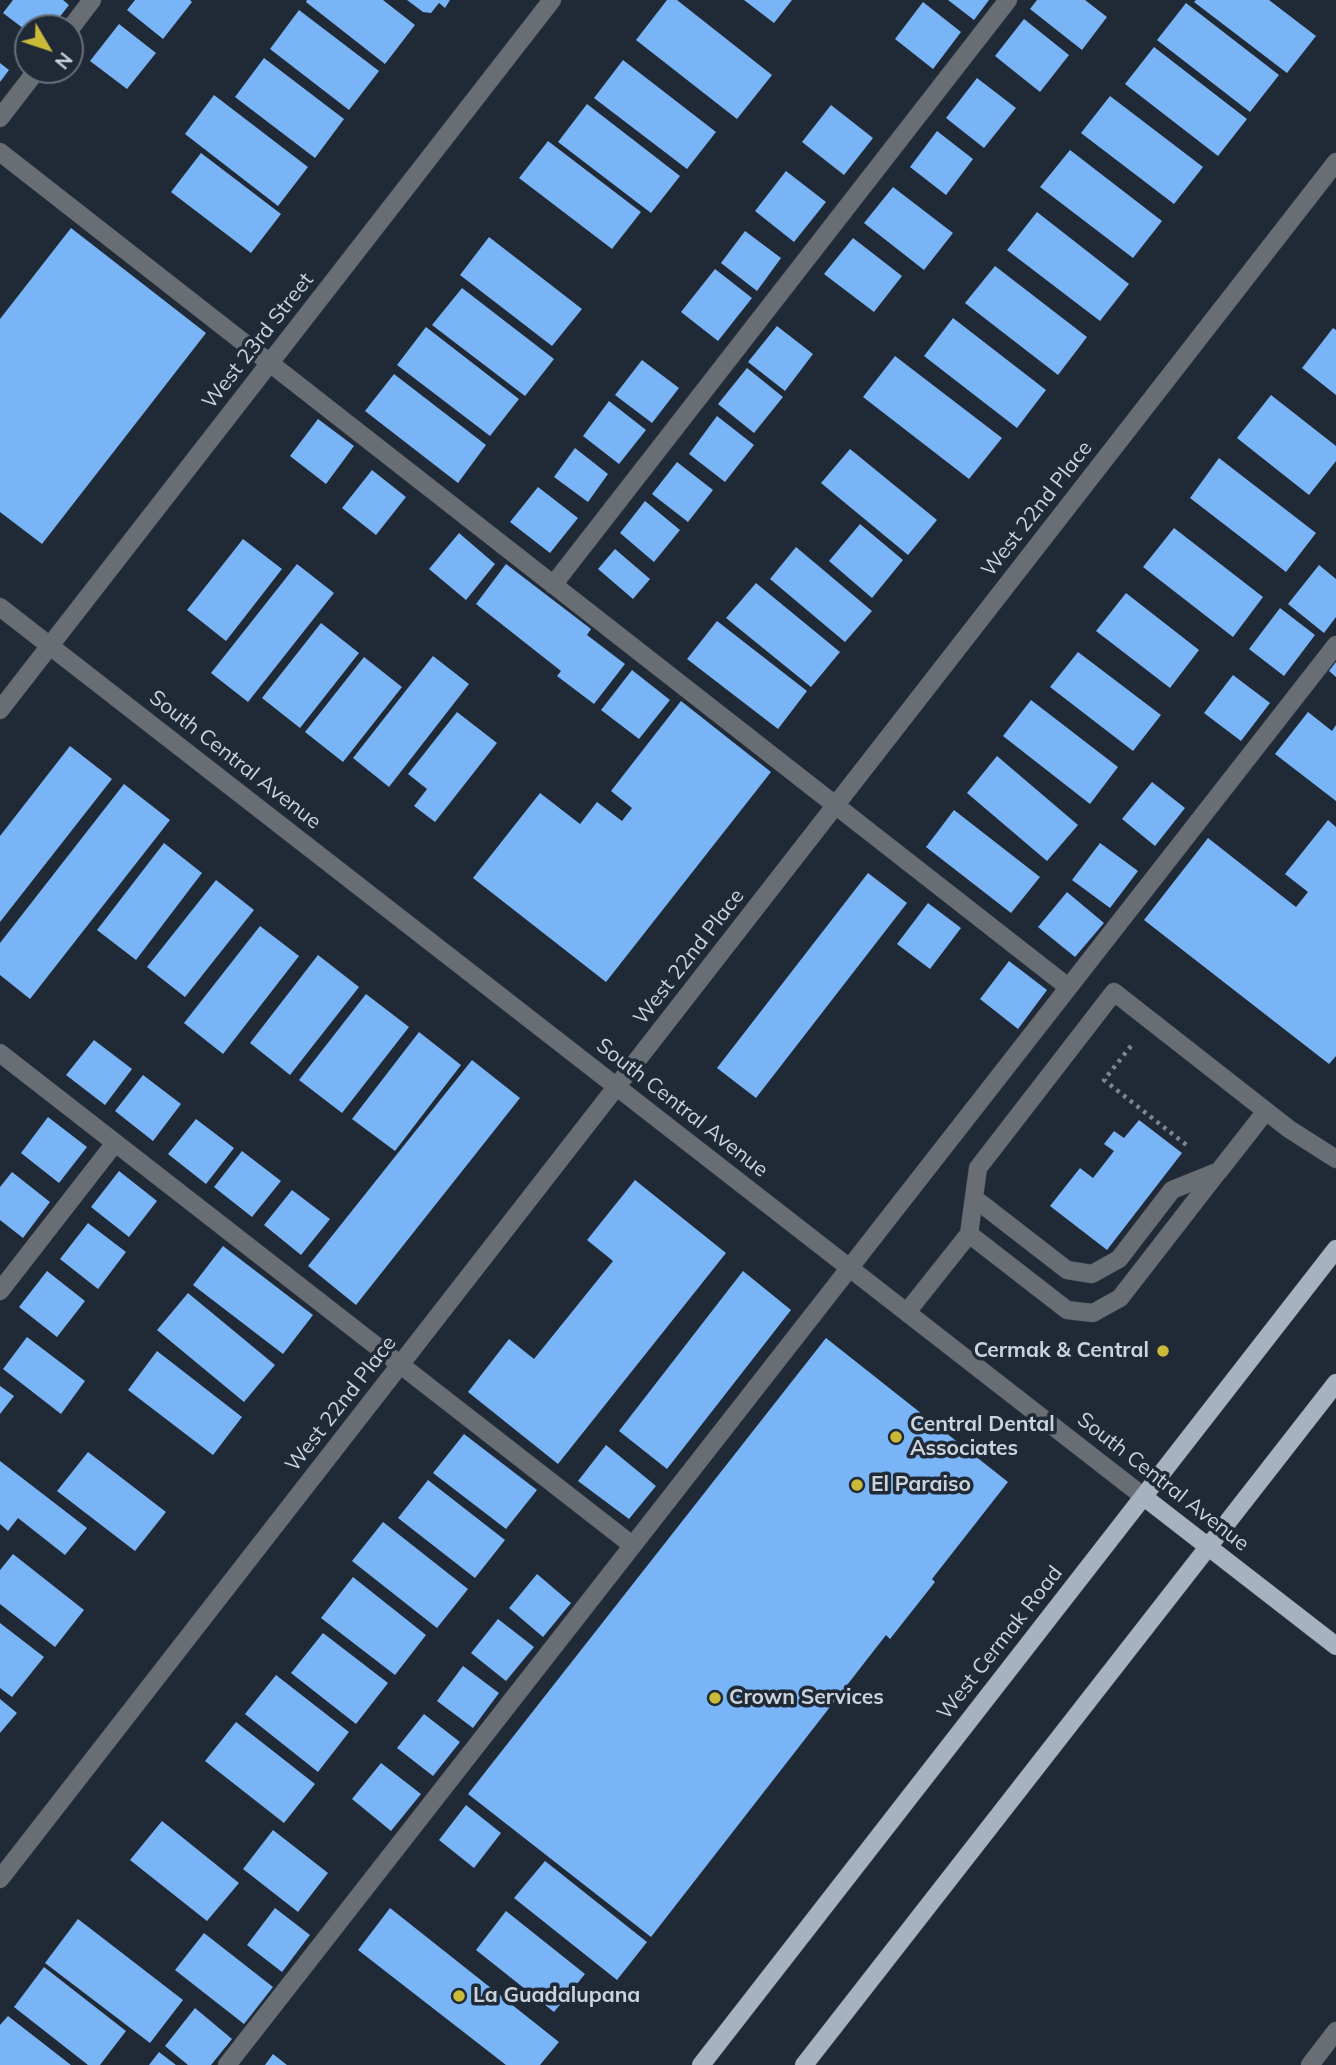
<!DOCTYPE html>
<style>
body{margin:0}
#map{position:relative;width:1336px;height:2065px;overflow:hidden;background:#202a37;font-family:Mulish,sans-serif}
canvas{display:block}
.north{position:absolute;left:14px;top:14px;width:70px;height:70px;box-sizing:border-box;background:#202a37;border:2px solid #656e79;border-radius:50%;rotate:129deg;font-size:19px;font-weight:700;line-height:28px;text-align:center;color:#ccd3dc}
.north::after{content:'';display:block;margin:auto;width:24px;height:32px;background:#caba3a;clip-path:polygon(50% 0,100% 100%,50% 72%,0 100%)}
</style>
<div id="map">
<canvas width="1336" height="2065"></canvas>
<div class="north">N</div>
</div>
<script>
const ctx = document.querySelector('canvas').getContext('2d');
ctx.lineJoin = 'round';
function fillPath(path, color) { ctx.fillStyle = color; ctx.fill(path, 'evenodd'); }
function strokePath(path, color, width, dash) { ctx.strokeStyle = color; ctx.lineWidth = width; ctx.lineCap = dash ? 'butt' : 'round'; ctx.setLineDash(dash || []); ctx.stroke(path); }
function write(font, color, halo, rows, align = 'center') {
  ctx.font = font + ' Mulish,sans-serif'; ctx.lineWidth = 7; ctx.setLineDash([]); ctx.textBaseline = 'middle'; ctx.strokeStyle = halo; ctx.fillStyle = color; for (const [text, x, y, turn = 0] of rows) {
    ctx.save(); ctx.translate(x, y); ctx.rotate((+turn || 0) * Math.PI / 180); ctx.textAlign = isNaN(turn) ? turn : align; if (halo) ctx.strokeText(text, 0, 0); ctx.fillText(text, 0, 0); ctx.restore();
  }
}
const building = new Path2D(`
 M13,0H63L69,5L51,28H28V32L3,13Z
 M135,0H190L192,2L163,39L127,10Z
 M307,0H383L415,25L385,64L306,2Z
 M407,0H450L445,8L439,3L431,13L423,12Z
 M667,0H677L772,75L737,119L636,40Z
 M744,0H792L774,23Z
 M948,0H989L974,20Z
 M1037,0H1085L1107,17L1082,50L1030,9Z
 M1196,0H1269L1316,36L1287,73L1194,2Z
 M923,2L961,32L933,69L895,39Z
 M1186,3L1279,75L1250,112L1157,40Z
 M299,10L379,71L349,110L270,49Z
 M1024,19L1069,55L1040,92L995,56Z
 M119,24L156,53L127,89L90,61Z
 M1154,47L1247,119L1218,156L1125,84Z
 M264,58L344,119L315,158L235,97Z
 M623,60L716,132L687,169L594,98Z
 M0,63L9,70L0,82Z
 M977,78L1016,108L984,148L946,118Z
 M214,95L308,167L278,206L185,134Z
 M1110,96L1203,167L1174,204L1081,133Z
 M587,104L680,176L651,213L558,142Z
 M831,105L873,138L844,175L802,142Z
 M937,131L973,159L946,195L910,167Z
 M548,141L641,212L612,249L519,178Z
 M1070,150L1162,221L1133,258L1040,187Z
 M201,153L281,214L251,253L171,192Z
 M786,171L826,202L794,242L755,211Z
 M893,187L953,233L924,270L864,223Z
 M1037,212L1129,284L1100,321L1007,250Z
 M71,228L206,333L42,544L0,512V319Z
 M745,231L781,258L757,291L721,263Z
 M489,237L582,309L552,346L460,275Z
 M853,238L902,276L874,312L824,274Z
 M995,266L1087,337L1058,375L965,303Z
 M715,269L752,298L718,341L681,312Z
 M462,288L554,359L525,396L432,325Z
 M953,318L1046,390L1017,428L924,356Z
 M777,326L813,354L785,391L748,362Z
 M426,327L519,399L490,436L397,365Z
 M1333,328L1336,330V395L1302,368Z
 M895,356L1002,438L969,479L863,397Z
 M642,360L679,388L652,423L615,395Z
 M747,368L783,397L754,433L718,404Z
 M394,374L486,445L458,483L365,411Z
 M1271,395L1336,446V461L1309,495L1237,438Z
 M609,401L646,430L619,464L583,436Z
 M717,416L754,445L725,482L689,454Z
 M318,419L354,446L326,484L290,456Z
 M575,448L608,474L588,502L554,477Z
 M850,449L937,520L908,555L821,483Z
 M1219,458L1316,533L1286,572L1190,498Z
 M677,462L713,490L688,522L652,494Z
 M372,470L406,497L376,535L342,508Z
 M538,487L578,518L550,553L510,522Z
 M645,501L680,530L654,562L620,533Z
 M860,524L903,560L872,598L829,561Z
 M1174,528L1263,597L1233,637L1143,567Z
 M459,533L495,564L466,600L429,569Z
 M243,539L282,569L226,641L187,610Z
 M796,547L872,611L845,642L770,579Z
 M615,549L650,579L633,599L598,569Z
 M297,564L334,593L248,702L211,673Z
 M506,564L591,629L587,635L625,664L594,704L557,676L561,671L476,604Z
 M1319,565L1336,579V617L1324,633L1288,604Z
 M756,583L840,652L811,687L726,618Z
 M1126,593L1199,650L1170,688L1096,631Z
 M1280,608L1315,635L1284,676L1249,649Z
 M717,621L807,691L778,729L687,659Z
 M321,623L359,653L300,728L262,698Z
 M1078,652L1161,715L1133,751L1050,687Z
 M433,656L469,684L389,787L353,758Z
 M364,657L402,687L343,762L305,732Z
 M1336,662V677L1329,671Z
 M632,670L670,700L639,739L601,710Z
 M1233,675L1270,703L1241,741L1204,713Z
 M1031,700L1118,767L1090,804L1003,736Z
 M681,701L771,772L606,982L473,878L540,793L580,824L597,802L622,821L632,808L611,791Z
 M457,712L497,743L435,822L414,806L427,789L408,774Z
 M1308,712L1332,731L1336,725V801L1275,754Z
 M70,746L112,779L0,922V836Z
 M997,756L1078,825L1047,861L967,793Z
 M1152,782L1185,808L1155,846L1122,819Z
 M124,784L170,820L30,999L0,975V943Z
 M954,810L1040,877L1011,913L926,847Z
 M1328,820L1336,827V1056L1329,1064L1144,920L1208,838L1296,907L1308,892L1285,874Z
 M164,843L202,873L136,960L97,930Z
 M1100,843L1138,871L1110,908L1072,880Z
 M868,873L907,903L756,1098L717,1068Z
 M216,880L254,910L185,997L147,967Z
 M1067,892L1104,923L1075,957L1038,927Z
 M928,903L961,928L930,969L897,944Z
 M260,926L299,956L223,1054L184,1023Z
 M318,955L359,987L290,1075L250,1043Z
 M1009,961L1047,990L1018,1029L980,999Z
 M366,994L409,1027L342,1113L299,1080Z
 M419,1032L461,1065L395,1151L352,1119Z
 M94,1040L132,1069L105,1105L66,1075Z
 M472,1060L520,1098L356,1305L308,1266Z
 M143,1075L181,1104L153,1141L115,1111Z
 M48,1117L87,1147L59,1183L21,1153Z
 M196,1119L234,1148L206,1184L168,1154Z
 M1139,1120L1182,1153L1107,1250L1050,1206L1080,1168L1093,1178L1114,1151L1104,1144L1114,1131L1124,1138Z
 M242,1151L281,1181L252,1217L214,1187Z
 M119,1171L157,1201L129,1237L91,1207Z
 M12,1172L50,1202L23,1238L0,1220V1187Z
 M635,1180L726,1253L558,1464L468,1392L509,1339L534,1359L613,1261L587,1240Z
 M292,1190L330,1219L301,1255L264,1225Z
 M88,1223L126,1252L98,1289L60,1259Z
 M223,1246L313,1315L283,1354L193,1285Z
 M47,1271L85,1301L57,1337L19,1307Z
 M743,1271L791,1310L667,1469L619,1431Z
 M188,1293L275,1365L244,1402L157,1330Z
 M27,1337L85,1381L61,1414L3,1369Z
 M826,1338L1008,1482L932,1579L935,1582L890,1639L886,1635L651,1937L468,1794Z
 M157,1351L242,1417L213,1455L128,1390Z
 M0,1386L14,1396L0,1414Z
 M464,1434L537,1490L506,1529L433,1473Z
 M606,1445L656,1486L629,1519L578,1481Z
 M88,1452L166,1512L135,1551L57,1491Z
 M0,1461L87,1528L65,1555L18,1518L8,1531L0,1524Z
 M428,1480L505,1540L475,1578L398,1518Z
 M383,1522L468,1589L437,1628L352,1561Z
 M13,1554L84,1610L55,1647L0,1604V1570Z
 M537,1574L571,1603L543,1637L509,1608Z
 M353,1577L426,1635L395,1675L321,1618Z
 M498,1619L534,1647L506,1681L471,1653Z
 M0,1623L44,1657L12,1697L0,1688Z
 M323,1633L388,1683L356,1724L291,1673Z
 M463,1666L499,1693L473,1728L437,1701Z
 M276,1675L349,1732L318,1772L245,1714Z
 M0,1699L17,1713L0,1733Z
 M424,1714L460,1742L433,1776L397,1748Z
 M236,1722L315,1784L284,1823L205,1761Z
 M381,1763L421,1794L391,1831L352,1799Z
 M466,1805L501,1833L474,1868L439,1840Z
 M162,1821L239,1883L207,1921L130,1860Z
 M273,1830L328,1873L298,1912L243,1869Z
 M545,1861L647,1942L617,1980L514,1898Z
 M275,1908L310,1935L282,1972L247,1945Z
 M390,1908L559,2042L540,2065H506L358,1950Z
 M506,1911L585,1974L554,2012L476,1950Z
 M78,1919L183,2000L150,2043L45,1963Z
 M204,1933L273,1987L244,2024L175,1970Z
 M44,1967L126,2031L100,2065H88L14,2007Z
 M195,2008L232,2039L211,2065H188L165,2046Z
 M8,2016L71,2065H0V2025Z
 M159,2052L176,2065H149Z
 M273,2054L287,2065H265Z`);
const path = new Path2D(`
 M1131,1046L1104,1080L1189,1147`);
const minor = new Path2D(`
 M70,29L92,0
 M0,118L37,70
 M0,152L1068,987
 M553,585L1008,0
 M0,607L1144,1497
 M0,710L552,0
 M0,1053L632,1545
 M974,1198L1067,1270L1092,1274L1119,1259L1172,1190L1219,1171L1266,1111
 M969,1234L1067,1310L1093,1313L1120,1298L1217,1173
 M0,1291L115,1143
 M907,1312L969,1234L978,1168L1114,992L1289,1129L1336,1159
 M0,1879L1336,162
 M227,2065L1336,645
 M1310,2065L1336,2031`);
const major = new Path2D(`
 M1144,1497L1336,1646
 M701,2065L1336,1249
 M804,2065L1336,1383`);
const markers = [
 [1163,1351,7,"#caba3a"],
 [896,1437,7,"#caba3a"],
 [857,1485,7,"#caba3a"],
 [715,1698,7,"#caba3a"],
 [459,1996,7,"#caba3a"]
];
const streetNames = [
 ["West 23rd Street",258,341,-52],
 ["West 22nd Place",1037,509,-52],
 ["South Central Avenue",235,760,38],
 ["West 22nd Place",689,957,-52],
 ["South Central Avenue",682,1108,38],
 ["West 22nd Place",341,1404,-52],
 ["South Central Avenue",1163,1482,38],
 ["West Cermak Road",1000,1643,-52]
];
const poiNames = [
 ["Cermak & Central",1149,1351,"right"],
 ["Central Dental",910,1425],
 ["Associates",910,1449],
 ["El Paraiso",871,1485],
 ["Crown Services",729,1698],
 ["La Guadalupana",473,1996]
];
fillPath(building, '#79b4f6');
strokePath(minor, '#3c4551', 19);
strokePath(major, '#3c4551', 19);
strokePath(path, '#7d8590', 4.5, [3.5, 5]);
strokePath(minor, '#686e74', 18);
strokePath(major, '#a6b2bf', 18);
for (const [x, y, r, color] of markers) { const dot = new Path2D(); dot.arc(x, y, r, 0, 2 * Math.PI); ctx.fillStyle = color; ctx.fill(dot); strokePath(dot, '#202a37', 2.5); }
write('21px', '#ccd3dc', '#202a37', streetNames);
write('bold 21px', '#ccd3dc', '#202a37', poiNames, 'left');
</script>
